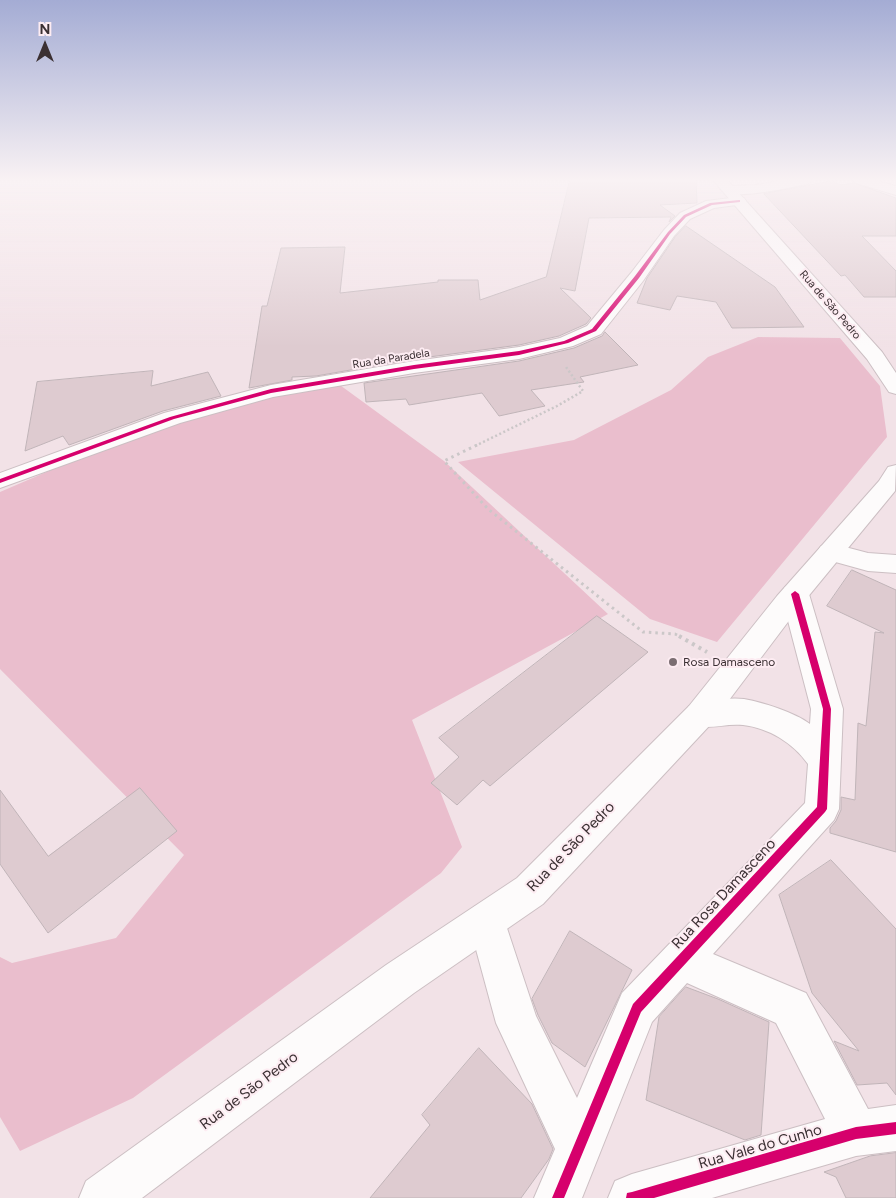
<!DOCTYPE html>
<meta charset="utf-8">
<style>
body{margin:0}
#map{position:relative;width:896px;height:1198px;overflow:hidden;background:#f2e2e7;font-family:Figtree,sans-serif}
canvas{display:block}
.north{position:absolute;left:20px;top:20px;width:50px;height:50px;-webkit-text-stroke:4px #fdecf2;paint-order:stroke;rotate:0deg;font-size:14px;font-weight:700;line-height:20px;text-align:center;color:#3b3033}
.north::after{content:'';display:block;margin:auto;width:18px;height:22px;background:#3b3033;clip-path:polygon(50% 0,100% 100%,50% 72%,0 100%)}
</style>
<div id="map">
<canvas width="896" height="1198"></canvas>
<div class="north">N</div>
</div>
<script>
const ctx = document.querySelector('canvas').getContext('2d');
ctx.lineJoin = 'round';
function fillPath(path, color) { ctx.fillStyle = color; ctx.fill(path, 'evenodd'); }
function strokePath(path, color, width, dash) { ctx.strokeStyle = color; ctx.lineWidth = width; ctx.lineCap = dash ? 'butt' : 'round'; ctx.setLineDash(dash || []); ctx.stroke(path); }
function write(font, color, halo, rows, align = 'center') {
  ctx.font = font + ' Figtree,sans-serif'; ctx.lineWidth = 4; ctx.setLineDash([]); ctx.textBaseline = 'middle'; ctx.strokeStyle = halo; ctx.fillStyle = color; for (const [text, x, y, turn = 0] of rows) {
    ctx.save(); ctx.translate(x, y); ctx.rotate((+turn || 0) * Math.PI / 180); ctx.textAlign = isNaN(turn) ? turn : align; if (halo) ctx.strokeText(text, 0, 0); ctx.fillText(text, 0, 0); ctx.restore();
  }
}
const green = new Path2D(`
 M758,337L840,338L880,386L887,437L717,642L650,619L458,462L574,440L671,390L708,357Z
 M333,380L444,461L608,614L412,720L462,847L441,873L133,1098L20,1151L0,1117V957L12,963L116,938L184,855L0,669V492L172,418Z`);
const building = new Path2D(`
 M570,180H696L697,203L660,205L675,216L669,222L671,217L589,218L575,291L560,288L591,318L586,324L559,336L519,345L414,359L316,376L292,377V380L249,388L262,306H267L281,248L345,247L340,293L438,282V280H478L480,300L546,277Z
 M832,181L841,185L854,183L896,198V236H862L896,271V297H864L845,275L841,276L764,194Z
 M686,226L775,287L804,327L732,328L716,302L677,296L670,310L637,303L647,278L675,237Z
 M605,332L638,365L580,377L584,382L531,390L545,406L499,416L482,393L409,405L406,399L366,402L364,383L519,361L574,348L602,336Z
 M153,371L151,386L208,372L221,396L163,411L69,445L63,436L25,451L37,382Z
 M852,570L896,590V852L830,833V828L836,821L841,810V797L855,800L858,723L866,726L875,632L884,633L827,606Z
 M597,616L648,652L490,786L483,780L457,805L431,783L459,757L439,738Z
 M140,788L177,831L48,933L0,864V790L48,856Z
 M831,860L896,929V1095L887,1083L857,1085L834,1041L859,1051L812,993L779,895Z
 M570,931L632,970L585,1067L552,1043L538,1015L532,999Z
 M686,987L718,999L769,1022L761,1135L745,1140L646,1100L659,1017Z
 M479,1048L532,1104L553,1149L549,1159L521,1198H370L430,1125L422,1115Z
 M896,1153V1198H846L836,1177L824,1172L870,1156Z`);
const pathFar2 = new Path2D(`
 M475,446L557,406L583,391L566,367`);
const pathFar1 = new Path2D(`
 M477,445L444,461L488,509L643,632L675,634L681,637`);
const path = new Path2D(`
 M679,636L707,652`);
const minor = new Path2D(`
 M785,180H814L807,184C792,187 732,201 723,190L730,186L756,185Z
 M854,180H874L896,186V195L856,183Z
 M739,197L744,198L746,201L744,204L714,208L690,219L674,236L643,281L601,334L573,346L519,359L414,373L273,397L180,423L0,488V473L164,413L271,385L414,361L519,347L560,338L587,326L631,273L664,230L680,213L706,201Z
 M830,543L868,553L896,555V573L868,571L821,558L817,552L821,546Z
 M795,584L805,587L809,594L843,709L839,809L834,820L713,954L806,993L868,1109L896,1105V1151L856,1156L712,1198H608L615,1181L632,1174L825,1119L776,1023L687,983L652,1022L582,1198H534L555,1149L496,1023L468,920L474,907L487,901L500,907L536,1016L577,1098L622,993L805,803L808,764C793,743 769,728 743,725C724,723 708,731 689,724L684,715L689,706C703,701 729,697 744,699C762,702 796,713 810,724L811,709L781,594L785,587Z`);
const major = new Path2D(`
 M713,180H727L882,352L896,373V394L889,392L867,359Z
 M896,465L895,491L797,610L711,724L543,904L414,993L142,1198H79L86,1181L386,965L517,878L689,706L777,596L879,481L888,467Z`);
const cycleway = new Path2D(`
 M739,200H740V202L712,205L686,217L670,234L639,278L596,331L568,343L519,355L414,369L271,393L174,419L0,483V479L170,417L271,389L414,365L519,351L564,341L592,329L635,276L668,232L684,215L710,203Z
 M795,591L799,594L831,709L827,809L825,812L641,1012L564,1198H552L633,1004L817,807L823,709L791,594Z
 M896,1122V1134L856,1139L654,1198H626L627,1193L632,1192L856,1127Z`);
const markers = [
 [673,662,5,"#7b6e72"]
];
const farStreetnames = [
 ["Rua de São Pedro",830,305,49],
 ["Rua da Paradela",391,359,-9]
];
const poiNames = [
 ["Rosa Damasceno",683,662]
];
const nearStreetnames = [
 ["Rua de São Pedro",571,847,-46],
 ["Rua Rosa Damasceno",724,894,-47],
 ["Rua de São Pedro",249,1091,-37],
 ["Rua Vale do Cunho",760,1147,-16]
];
fillPath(green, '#eabecd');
fillPath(building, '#decbd0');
strokePath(building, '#c0b4b8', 1);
strokePath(minor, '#ccbfc3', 2);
strokePath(major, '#ccbfc3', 2);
strokePath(pathFar2, '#cbc7c8', 2.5, [2, 2.5]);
strokePath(pathFar1, '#cbc7c8', 3, [2.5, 4]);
strokePath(path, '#cbc7c8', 4, [3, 4.5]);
fillPath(minor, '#fdfbfb');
fillPath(major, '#fdfbfb');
fillPath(cycleway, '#d6006c');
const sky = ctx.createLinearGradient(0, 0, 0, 347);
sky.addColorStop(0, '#a4acd4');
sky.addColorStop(0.52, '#f9f2f4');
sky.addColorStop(1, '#f9f2f400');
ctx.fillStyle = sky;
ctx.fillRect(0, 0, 896, 347);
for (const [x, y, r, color] of markers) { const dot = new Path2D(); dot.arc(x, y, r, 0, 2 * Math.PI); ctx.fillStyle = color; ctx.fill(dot); strokePath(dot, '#fdecf2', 2); }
write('11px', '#3b3033', '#fdecf2', farStreetnames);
write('12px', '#3b3033', '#fdecf2', poiNames, 'left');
write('15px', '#3b3033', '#fdecf2', nearStreetnames);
</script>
